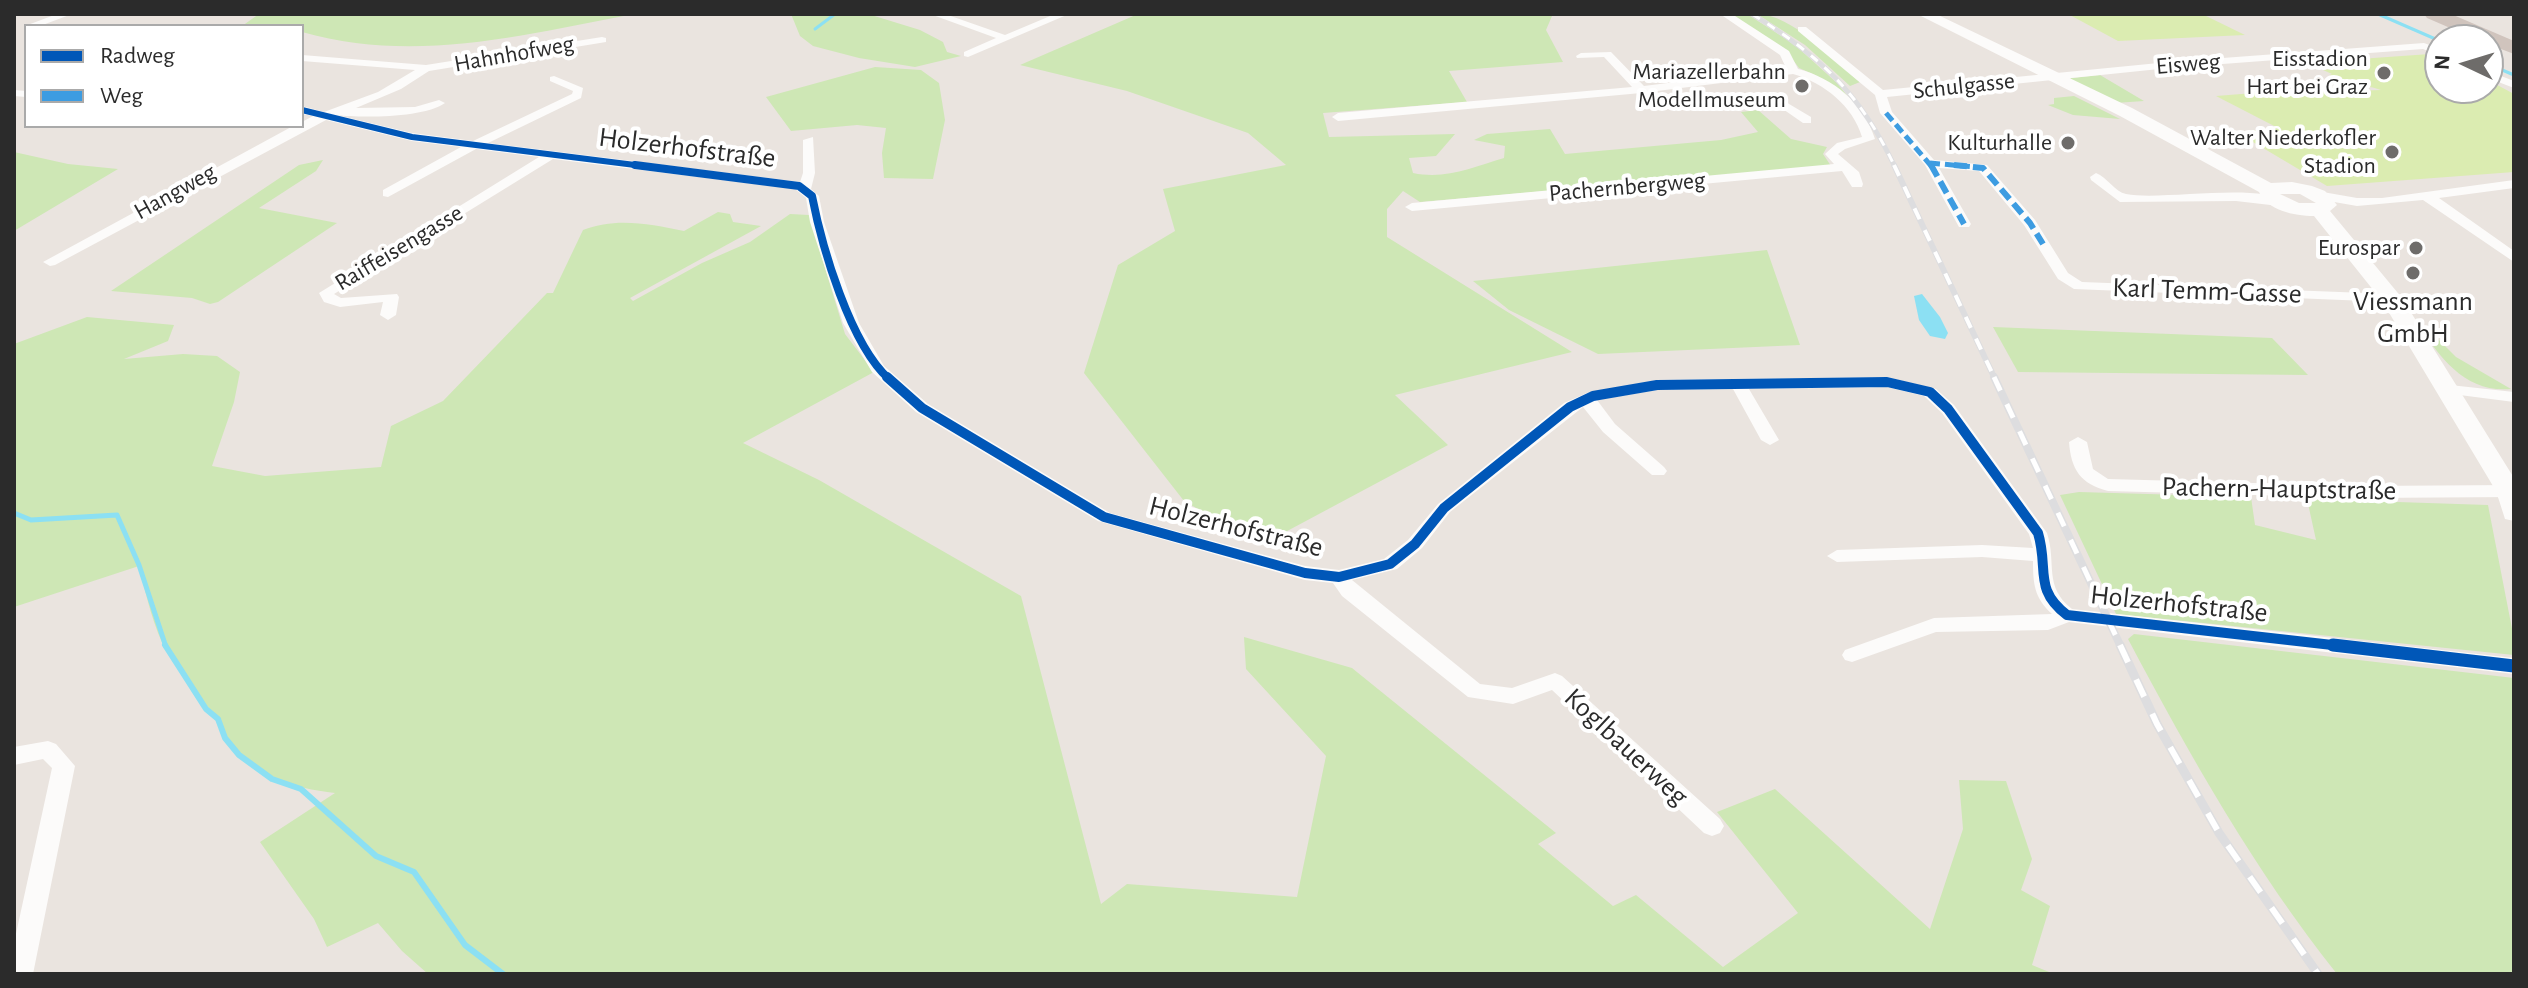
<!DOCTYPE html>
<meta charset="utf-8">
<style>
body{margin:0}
#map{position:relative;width:2528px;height:988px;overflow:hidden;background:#eae4df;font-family:"Alegreya Sans",sans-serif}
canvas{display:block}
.frame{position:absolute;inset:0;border:16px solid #2b2b2b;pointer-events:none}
.legend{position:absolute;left:24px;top:24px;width:280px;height:104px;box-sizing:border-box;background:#fff;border:2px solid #aaa;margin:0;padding:10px 14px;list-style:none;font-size:24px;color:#2b2b2b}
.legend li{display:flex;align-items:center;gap:16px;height:40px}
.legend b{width:40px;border:2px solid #aaa}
.north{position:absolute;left:2424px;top:24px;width:80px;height:80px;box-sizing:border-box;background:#fff;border:2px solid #aaa;border-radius:50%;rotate:274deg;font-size:22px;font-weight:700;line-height:32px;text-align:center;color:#2b2b2b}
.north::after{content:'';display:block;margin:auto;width:28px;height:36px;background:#6e6c6a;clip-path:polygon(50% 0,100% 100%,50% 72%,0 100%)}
</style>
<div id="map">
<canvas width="2528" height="988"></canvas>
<div class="frame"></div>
<ul class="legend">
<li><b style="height:10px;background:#0057b8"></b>Radweg</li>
<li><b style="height:10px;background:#3d9ce1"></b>Weg</li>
</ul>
<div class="north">N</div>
</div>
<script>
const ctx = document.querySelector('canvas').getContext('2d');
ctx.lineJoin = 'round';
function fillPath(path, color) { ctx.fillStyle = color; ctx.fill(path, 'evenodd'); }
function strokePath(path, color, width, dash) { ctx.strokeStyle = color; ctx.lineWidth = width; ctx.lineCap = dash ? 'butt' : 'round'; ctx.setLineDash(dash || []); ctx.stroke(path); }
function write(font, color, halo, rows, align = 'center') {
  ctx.font = font + ' "Alegreya Sans",sans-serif'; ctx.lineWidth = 8; ctx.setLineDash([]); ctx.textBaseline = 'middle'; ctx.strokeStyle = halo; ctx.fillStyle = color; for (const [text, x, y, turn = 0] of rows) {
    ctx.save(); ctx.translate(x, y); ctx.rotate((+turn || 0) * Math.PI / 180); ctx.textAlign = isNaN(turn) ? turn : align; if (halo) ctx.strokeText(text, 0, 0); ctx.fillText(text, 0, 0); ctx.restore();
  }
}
const green = new Path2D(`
 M259,14H634C523,35 414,64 302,32V26H242Z
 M791,14H868L920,30L943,42L947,52L961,56L915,67L859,58L813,46L800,36Z
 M1138,14L1552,16L1546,30L1563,62L1449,71L1467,102L1323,113L1329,137L1455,134L1436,156L1409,158L1413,173C1446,180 1473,167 1504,158L1505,146L1474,140L1487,134L1550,129L1565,154L1721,140L1758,132L1741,112L1758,110L1791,139L1827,147L1823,154L1831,166L1420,202L1403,191L1387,209V237L1572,352L1395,395L1448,445L1261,545L1184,501L1084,373L1118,265L1175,231L1163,189L1286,165L1248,133L1127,91L1020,65Z
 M1728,14H1747L1794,44L1837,83L1865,118L1815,75L1799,68C1784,45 1753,30 1728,14Z
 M1757,14C1791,14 1834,59 1860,82L1850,86L1805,45Z
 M875,67L921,70L939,83L945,120L933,179L884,178L882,153L886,128L857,125L791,131L766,97Z
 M2100,75L2144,101L2115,103L2068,82L2071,78Z
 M2074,96L2120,119L2073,115L2048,105L2054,104V98Z
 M14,152L68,164L118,169L14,231Z
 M323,160L316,171L259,208L337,223L218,302L210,304L192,298L111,291L299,165Z
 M718,212L730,214L733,222L761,226L630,298L633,301L702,263L750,242L790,214L809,215L845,334L874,372L743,443L819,480L1021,596L1101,904L1127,884L1297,897L1326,756L1246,669L1244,637L1352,668L1556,833L1538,844L1613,906L1636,895L1723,967L1798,913L1717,812L1775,789L1930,929L1963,829L1959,780L2006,781L2032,859L2021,890L2050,906L2032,965L2054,974H428L402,951L378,923L327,947L314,919L260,842L335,793C293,788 252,777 227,740C223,734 221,724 217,718C200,697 182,677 168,654C153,628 146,594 139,566L14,607V344L87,317L174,325L168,341L124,359L183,354L217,356L240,372L234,402L212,466L265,476L381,467L391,426L443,401L547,293H553L583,230C616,217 650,224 684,231Z
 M1767,250L1800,345L1598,354L1509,310L1473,281Z
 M2419,326H2425L2456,357L2511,389C2466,393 2441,359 2419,326Z
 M1993,327L2272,338L2308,375L2018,372Z
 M2079,492L2251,497L2255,525L2316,540L2307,499L2488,505L2514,639V655L2116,614L2060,495Z
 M2134,634L2514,678V974H2337C2255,871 2190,756 2128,639Z`);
const pitch = new Path2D(`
 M2068,14H2202L2245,35L2118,41Z
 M2430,54L2440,59V88H2488V80L2514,94V172L2327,186L2236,132L2278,128L2216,96L2343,86L2353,91L2381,90C2364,84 2350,86 2329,75L2332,74L2323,70L2330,69L2317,62Z`);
const water = new Path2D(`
 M1922,294L1940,317L1948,333L1945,339L1930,336L1919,320L1914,296Z`);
const streamFar2 = new Path2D(`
 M2378,14L2440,41
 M815,29L835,14
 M2488,64L2514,75`);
const streamFar1 = new Path2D(`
 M14,513L31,520L117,515L139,565L166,647`);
const stream = new Path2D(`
 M165,645L206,709L218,719L225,738L239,755L272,779L301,789L376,856L414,872L465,945L503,974`);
const minor = new Path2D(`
 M57,14H72L40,26H25Z
 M930,14H945L1005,35L1055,14H1069L968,57L964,56V52L996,38Z
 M1720,14H1732L1789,51L1798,69C1833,78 1864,103 1875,139L1845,149L1838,154L1859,172L1863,184L1862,187H1852L1842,171L1412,211L1405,207L1412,203L1834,164L1825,154L1837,143L1862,137C1853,106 1824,83 1793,74L1641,93L1338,121L1332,117L1338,113L1632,87L1604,57L1577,58L1576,56L1581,53L1611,52L1644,86L1786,68L1780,55Z
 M1798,27H1806L1883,90L2169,62L2424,43L2440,49V56L2423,49L2169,68L1887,97L1892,112L1934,160L1987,165L2035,220L2068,273L2082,282L2391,294L2398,298L2391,302L2074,289L2058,279L2024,225L1979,171L1939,168L1971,224L1969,227H1959L1925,165L1880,113L1875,95L1798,31Z
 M602,37L606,38V42L429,71L401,89L356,108L415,107L439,100L445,103C425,118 360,118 337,115L412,133L473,141L572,94L573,91L550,81V77L554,76L583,88L581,98L488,143L800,182L803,173V140L813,137L815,173L811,189L819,196L824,222L859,323L884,366L928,404L1110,513L1305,566L1339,570L1384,559L1408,540L1438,504L1564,403L1587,393L1657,380L1887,377L1936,389L1954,405L2047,533C2057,564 2043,586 2072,609L2514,658V674L2069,622L2048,630L1936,632L1852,662L1845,660L1842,655L1845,650L1934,618L2052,614C2034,598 2033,583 2033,561L1982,557L1837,562L1827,556L1837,550L1982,545L2033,548L2029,534L1942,413L1924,396L1887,387L1749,389L1779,440L1770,445L1761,440L1733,389L1657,390L1597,400L1615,424L1664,467L1667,471L1664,475H1652L1603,432L1583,407L1450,512L1422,548L1397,569L1352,580L1480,684L1512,688L1555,673L1562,676L1720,819L1724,826L1720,833L1712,836L1704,833L1552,690L1513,704L1468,697L1342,596L1333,583L1305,580L1098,521L916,412L872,372L843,323L810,222L806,198L795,189L553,159L334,294L341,298L397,294L399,297L396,315L388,320L380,315L383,302L340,307L324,302L319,293L539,157L476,149L388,197L383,196V190L461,147L412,141L326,120L55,265L50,266L43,262L293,126H302V122L313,116L302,114V106L324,112L378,92L415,70L302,61V55L426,65Z
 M2488,71L2514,81V88L2488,78Z
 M14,90L26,91V97L14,96Z
 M1784,101L1811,117V123H1803L1780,107L1778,105Z
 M2096,173C2107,177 2115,192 2126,194C2161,201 2259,182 2286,202L2279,206L2236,201L2120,202L2091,180L2090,177Z
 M2514,180V188L2439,198L2514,251V262L2423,200L2357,206L2317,199L2310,195L2317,191L2357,198H2382Z
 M2450,385L2514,392V402L2444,393L2442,390L2444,387Z
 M2078,437L2087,442L2093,469L2108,479L2363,486L2514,485V497L2363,498L2108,491C2081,484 2071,470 2069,442Z
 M48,741L56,744L75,766L33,974H14V943L52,768L43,759L14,765V747Z`);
const secondary = new Path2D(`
 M1917,14H1936L2132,108L2271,183L2292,182L2312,186L2325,191L2337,205L2330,211L2402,298L2514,478V521L2505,519L2496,491L2382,301L2314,216C2294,216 2267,210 2259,192L2120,116ZM2280,194H2300L2316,203H2299Z`);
const motorway = new Path2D(`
 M2424,14H2451L2514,41V54L2488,44V40H2478L2427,18Z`);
const railFar3 = new Path2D(`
 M1752,14C1821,57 1860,93 1895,167`);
const railFar2 = new Path2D(`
 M1894,165L1995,379`);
const railFar1 = new Path2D(`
 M1994,377L2121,647`);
const rail = new Path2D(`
 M2120,645L2157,724L2219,833L2318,974`);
const quietFar1 = new Path2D(`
 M1886,113L1932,167
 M1930,163L1975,167`);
const quiet = new Path2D(`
 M1931,165L1964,224
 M1954,165L1983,168L2030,223L2043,244`);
const cyclewayFar3 = new Path2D(`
 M302,110L412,137L651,167`);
const cyclewayFar2 = new Path2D(`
 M635,165L799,186L812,196C822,247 850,344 889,379`);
const cyclewayFar1 = new Path2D(`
 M887,377L922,408L1104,517L1305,573L1339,577L1390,564L1415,544L1444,508L1570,407L1593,396L1657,385L1887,382L1930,392L1948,409L2038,533C2049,569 2033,589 2067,615L2350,647`);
const cycleway = new Path2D(`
 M2333,645L2514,666`);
const markers = [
 [2384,73,8,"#6e6c6a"],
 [1802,86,8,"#6e6c6a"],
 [2068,143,8,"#6e6c6a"],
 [2392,152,8,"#6e6c6a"],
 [2416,248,8,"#6e6c6a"],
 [2413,273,8,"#6e6c6a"]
];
const farStreetnames = [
 ["Hahnhofweg",514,54,-10],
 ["Eisweg",2188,64,-5],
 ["Schulgasse",1964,86,-6],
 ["Pachernbergweg",1627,187,-5],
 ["Hangweg",175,192,-29],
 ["Raiffeisengasse",399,248,-31]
];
const farPoinames = [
 ["Eisstadion",2368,59],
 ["Hart bei Graz",2368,87],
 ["Mariazellerbahn",1786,72],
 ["Modellmuseum",1786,100],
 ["Walter Niederkofler",2376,138],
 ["Stadion",2376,166],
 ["Kulturhalle",2052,143],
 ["Eurospar",2400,248]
];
const streetNames = [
 ["Holzerhofstraße",687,148,7],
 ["Karl Temm-Gasse",2207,291,2],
 ["Pachern-Hauptstraße",2279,489,1],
 ["Holzerhofstraße",1236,527,14],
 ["Holzerhofstraße",2179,604,6],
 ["Koglbauerweg",1626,747,43]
];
const poiNames = [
 ["Viessmann",2413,302],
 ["GmbH",2413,334]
];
fillPath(green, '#cee7b5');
fillPath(pitch, '#dbecb1');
fillPath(water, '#8ce0f3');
strokePath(streamFar2, '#8ce0f3', 3);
strokePath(streamFar1, '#8ce0f3', 5);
strokePath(stream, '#8ce0f3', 6);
fillPath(minor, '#fcfbfa');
fillPath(secondary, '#fcfbfa');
fillPath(motorway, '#d0c4bd');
strokePath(railFar3, '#dddddf', 5);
strokePath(railFar2, '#dddddf', 6);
strokePath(railFar1, '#dddddf', 8);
strokePath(rail, '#dddddf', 9);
strokePath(railFar3, '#fff', 3, [9]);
strokePath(railFar2, '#fff', 4, [12]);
strokePath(railFar1, '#fff', 5, [15]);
strokePath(rail, '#fff', 6, [19]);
strokePath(quietFar1, '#3d9ce1', 5, [10, 5]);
strokePath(quiet, '#3d9ce1', 6, [13, 6]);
strokePath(cyclewayFar3, '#0057b8', 6);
strokePath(cyclewayFar2, '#0057b8', 8);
strokePath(cyclewayFar1, '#0057b8', 10);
strokePath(cycleway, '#0057b8', 13);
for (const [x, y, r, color] of markers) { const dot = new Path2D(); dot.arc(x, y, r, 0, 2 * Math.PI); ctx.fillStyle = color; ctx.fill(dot); strokePath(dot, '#fff', 3); }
write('24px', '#2b2b2b', '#fff', farStreetnames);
write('24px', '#2b2b2b', '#fff', farPoinames, 'right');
write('28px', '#2b2b2b', '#fff', streetNames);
write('28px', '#2b2b2b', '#fff', poiNames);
</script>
